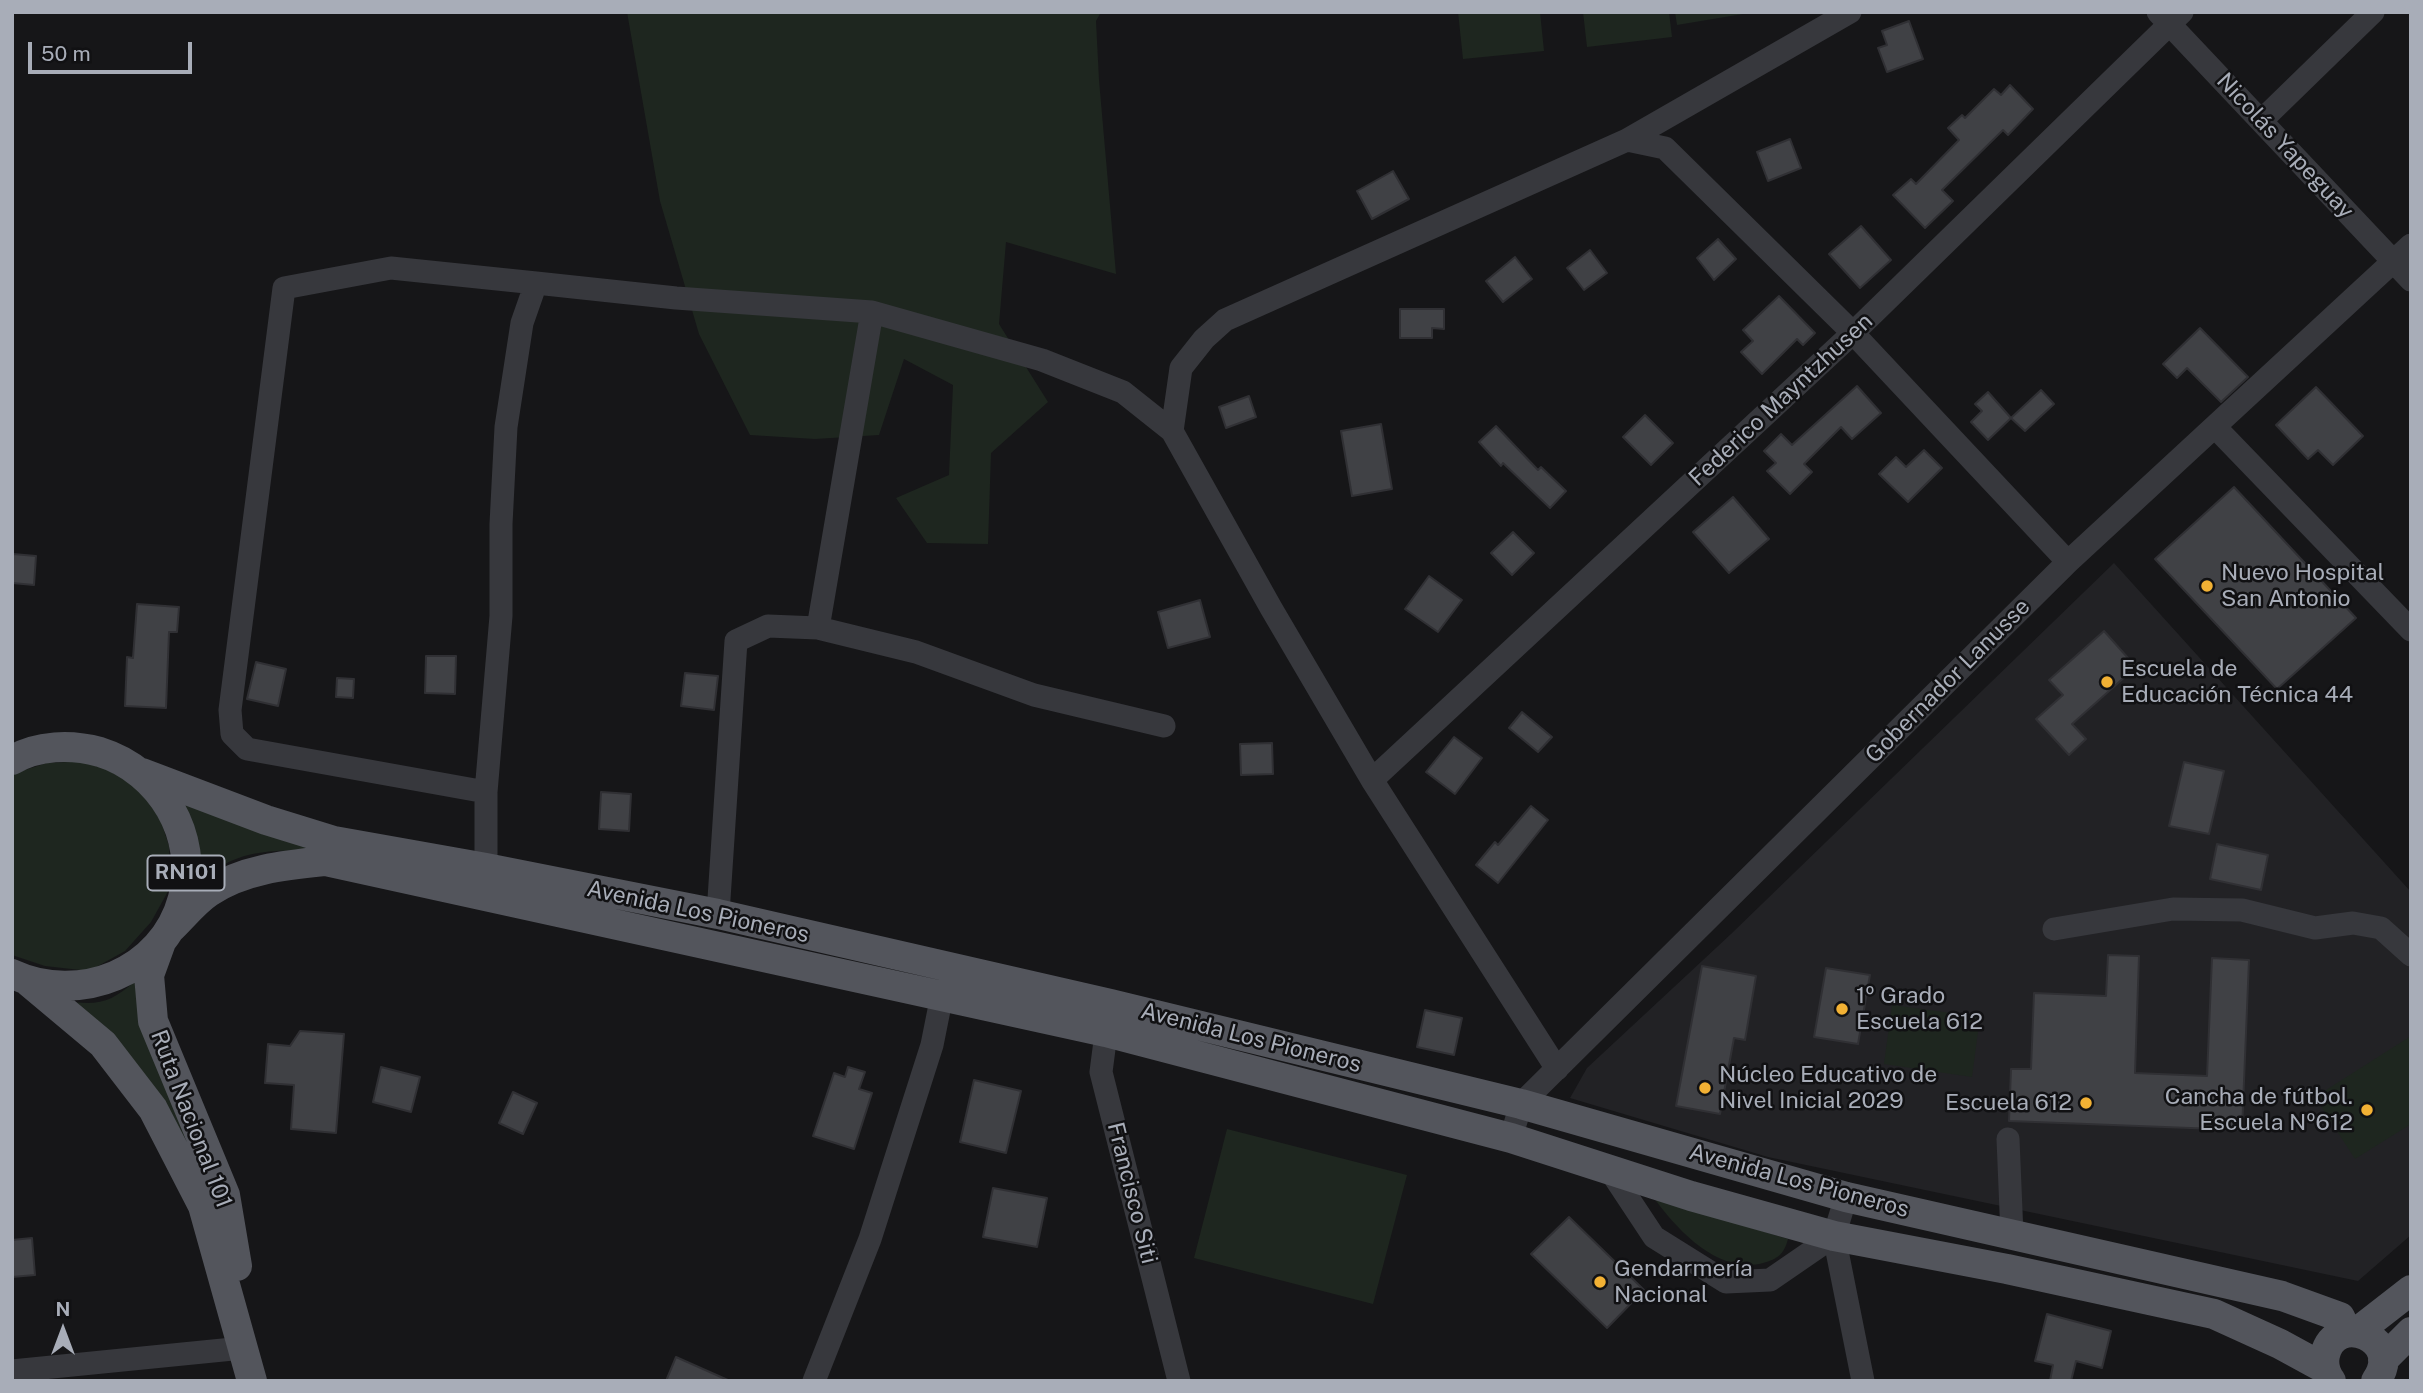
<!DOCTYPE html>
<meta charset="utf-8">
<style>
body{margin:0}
#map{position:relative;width:2423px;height:1393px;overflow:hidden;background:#161618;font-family:"Public Sans",sans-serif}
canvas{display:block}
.frame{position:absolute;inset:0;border:14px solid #a8adb8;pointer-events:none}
.north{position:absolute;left:28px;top:1295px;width:70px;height:70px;-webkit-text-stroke:5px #111113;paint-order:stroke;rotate:0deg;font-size:19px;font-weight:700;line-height:28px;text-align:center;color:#a8adb8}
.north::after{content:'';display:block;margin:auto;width:24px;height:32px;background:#a8adb8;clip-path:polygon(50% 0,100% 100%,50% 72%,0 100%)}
.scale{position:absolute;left:28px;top:42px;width:164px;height:32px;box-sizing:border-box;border:4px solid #a8adb8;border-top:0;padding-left:9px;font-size:21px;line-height:24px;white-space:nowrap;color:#a8adb8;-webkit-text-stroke:5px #111113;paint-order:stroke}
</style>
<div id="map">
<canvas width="2423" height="1393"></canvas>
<div class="frame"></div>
<div class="north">N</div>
<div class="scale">50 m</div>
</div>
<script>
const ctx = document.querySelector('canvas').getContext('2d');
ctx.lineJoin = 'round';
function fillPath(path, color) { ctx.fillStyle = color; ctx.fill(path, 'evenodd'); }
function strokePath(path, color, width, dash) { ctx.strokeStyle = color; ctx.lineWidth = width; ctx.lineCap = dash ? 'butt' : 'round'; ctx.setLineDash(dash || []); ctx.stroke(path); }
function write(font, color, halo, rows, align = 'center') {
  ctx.font = font + ' "Public Sans",sans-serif'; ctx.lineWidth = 5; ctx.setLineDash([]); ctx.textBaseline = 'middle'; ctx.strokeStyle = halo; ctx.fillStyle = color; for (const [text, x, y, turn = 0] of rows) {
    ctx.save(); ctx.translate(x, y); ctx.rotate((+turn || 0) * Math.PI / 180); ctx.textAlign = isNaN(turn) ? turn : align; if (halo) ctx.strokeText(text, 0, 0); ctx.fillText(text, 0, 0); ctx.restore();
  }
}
const built = new Path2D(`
 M2114,563L2411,892V1235L2358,1281L1768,1157L1570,1098L1587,1068L1731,934Z`);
const green = new Path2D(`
 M627,12H1101L1096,21L1099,80L1116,274L1006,242L999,324L1048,402L991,453L988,544L927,543L896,498L949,475L953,385L904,359L879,435L815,439L750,435L699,334L660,201Z
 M1458,12H1540L1544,51L1463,59Z
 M1583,12H1669L1672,37L1587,47Z
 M1675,12H1755L1677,25Z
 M90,761L125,779L156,806L169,846L171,886L151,922L125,951L89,971L45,966L12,955V774L47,763Z
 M182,803L330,851C292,851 248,846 216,870C209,875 203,884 197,890C201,854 201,835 182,803Z
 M135,981L198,1163L66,1001C98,1006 112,1002 135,981Z
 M1892,1005L1980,1017L1972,1077L1884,1064Z
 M2411,1036V1124L2355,1159L2315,1097Z
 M1227,1129L1407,1175L1373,1304L1194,1258Z
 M1654,1198L1788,1239C1784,1254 1778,1259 1763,1263C1719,1275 1677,1230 1654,1198Z`);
const building = new Path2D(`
 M1909,21L1923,59L1887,72L1878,48L1887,45L1882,31Z
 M2010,85L2033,109L2008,135L2003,130L1942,190L1953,201L1925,228L1893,195L1911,179L1916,184L1959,140L1948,128L1962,115L1965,118L1994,89L2001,95Z
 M1790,139L1801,168L1768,181L1757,152Z
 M1393,171L1409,199L1372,219L1357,191Z
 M1861,226L1891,260L1860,288L1829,254Z
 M1718,239L1736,259L1714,280L1697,258Z
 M1590,250L1607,273L1584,290L1567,268Z
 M1515,257L1532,279L1503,302L1486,281Z
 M1779,296L1815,333L1803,345L1797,339L1762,374L1741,352L1753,341L1743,330Z
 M1400,309H1444V329L1432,328V338H1400Z
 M2200,328L2248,377L2221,402L2187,368L2177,378L2163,364Z
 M1857,386L1881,413L1852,439L1841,427L1804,464L1812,472L1790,494L1767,471L1776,463L1764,451L1781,434L1792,445Z
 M2316,387L2363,436L2333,465L2318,450L2308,459L2276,425Z
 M2041,390L2054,404L2025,431L2011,418Z
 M1988,392L2011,418L1988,440L1971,422L1982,411L1975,404Z
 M1249,396L1256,417L1226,428L1219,407Z
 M1645,415L1673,443L1651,465L1623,437Z
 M1381,424L1392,489L1352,496L1341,431Z
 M1496,426L1538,470L1541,467L1566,491L1550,508L1503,463L1501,466L1479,442Z
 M1924,450L1942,468L1908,502L1879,474L1896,457L1906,467Z
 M2234,487L2356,618L2277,689L2155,559Z
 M1733,497L1769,539L1729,573L1693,532Z
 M1513,532L1534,553L1512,575L1491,553Z
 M13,554L36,556L34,585L12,583Z
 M1429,576L1462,600L1438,632L1405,609Z
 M1200,600L1210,637L1168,648L1158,612Z
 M137,604L179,607L177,632H169L166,708L125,706L127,657L133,658Z
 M2104,631L2136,667L2072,724L2086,739L2069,755L2036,719L2063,695L2049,680Z
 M426,656H456L455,694L425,693Z
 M256,662L286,669L278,706L247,699Z
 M685,673L718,676L714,710L681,706Z
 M337,678L354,679L353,698L336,697Z
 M1522,712L1552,737L1538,752L1509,728Z
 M1454,737L1482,758L1455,794L1426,772Z
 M1272,743L1273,774L1241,775L1240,744Z
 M2184,762L2224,771L2209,834L2169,826Z
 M601,792L631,794L629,831L599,829Z
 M1531,806L1548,820L1498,883L1476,865L1495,842L1498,845Z
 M2217,844L2268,855L2261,890L2210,879Z
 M2108,955L2139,956L2135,1073L2207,1076L2212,958L2249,960L2242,1130L2009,1121L2011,1069H2031L2034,993L2106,996Z
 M1702,966L1756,976L1745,1040L1734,1038L1720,1114L1676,1106Z
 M1826,968L1870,975L1858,1044L1814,1037Z
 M1425,1010L1462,1018L1454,1055L1417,1047Z
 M300,1031L344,1034L336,1133L291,1129L294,1085L265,1083L268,1044L290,1046Z
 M381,1067L420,1077L411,1112L373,1102Z
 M848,1067L865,1072L859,1089L872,1093L854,1149L813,1136L834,1073L845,1077Z
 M974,1080L1021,1091L1006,1153L960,1142Z
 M513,1092L537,1103L523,1134L499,1123Z
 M993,1188L1047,1198L1037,1247L983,1237Z
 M1569,1217L1644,1290L1607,1328L1531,1254Z
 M32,1238L35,1275L12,1277V1240Z
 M2047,1314L2111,1331L2102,1368L2076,1361L2071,1381H2050L2053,1365L2035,1361Z
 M676,1357L730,1381H666Z`);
const minor = new Path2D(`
 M2158,12L2411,280
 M2261,121L2373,12
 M1627,140L1850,12
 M2216,428L2411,630
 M1172,431L1181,368L1204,339L1225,320L1627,140L1665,148L1853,333L2068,562
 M818,628L872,312
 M1372,780L1853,333L2182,12
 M486,792L247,749L232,734L230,710L284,288L391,268L536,283
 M483,882L486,868V792L501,616V524L506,427L522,323L536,283L676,298L872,312L1042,360L1123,392L1172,431L1271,608L1372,780L1557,1069
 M718,914L736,641L768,626L818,628L916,652L1034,695L1164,726
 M2054,929L2173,909L2242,910L2315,928L2353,923L2381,928L2411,955
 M1108,1018L1101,1072L1179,1381
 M1511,1138L1521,1104L2068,562L2411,245
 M2008,1139L2012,1235
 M1609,1169L1654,1237L1726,1282L1770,1280L1834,1236
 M1846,1197L1834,1236L1863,1381
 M12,1371L243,1348
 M814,1381L870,1239L932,1045L942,995`);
const major = new Path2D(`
 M12,760C38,745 71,744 100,752C161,771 199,836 183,898C163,973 79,1005 12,974
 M142,773L266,820L334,841L486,868L718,914L1111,1004L1521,1104L1846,1197L2282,1296L2340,1317L2347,1332
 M169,930C182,918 194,902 209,892C243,869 286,865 326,861L1106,1032L1511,1138L1691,1196L1834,1236L2007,1269L2214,1314L2280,1344L2324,1368
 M161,942L149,975L153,1021L225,1195L237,1266
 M29,982L103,1044L153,1109L203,1206L252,1381
 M2357,1332L2411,1290
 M2383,1360L2411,1332
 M2331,1381C2325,1373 2323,1364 2325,1355C2335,1310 2406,1339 2376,1381`);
const markers = [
 [2207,586,7,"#f2b134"],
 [2107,682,7,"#f2b134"],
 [1842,1009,7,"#f2b134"],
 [1705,1088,7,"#f2b134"],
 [2086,1103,7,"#f2b134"],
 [2367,1110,7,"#f2b134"],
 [1600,1282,7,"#f2b134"]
];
const shields = [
 [186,873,77]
];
const shieldNames = [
 ["RN101",186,873]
];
const streetNames = [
 ["Nicolás Yapeguay",2285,146,47],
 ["Federico Mayntzhusen",1781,400,-43],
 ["Gobernador Lanusse",1948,681,-45],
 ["Avenida Los Pioneros",698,912,12],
 ["Avenida Los Pioneros",1251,1038,14],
 ["Ruta Nacional 101",191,1119,69],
 ["Avenida Los Pioneros",1799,1181,15],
 ["Francisco Siti",1132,1193,76]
];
const poiNames = [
 ["Nuevo Hospital",2221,573],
 ["San Antonio",2221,599],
 ["Escuela de",2121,669],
 ["Educación Técnica 44",2121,695],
 ["1º Grado",1856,996],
 ["Escuela 612",1856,1022],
 ["Núcleo Educativo de",1719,1075],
 ["Nivel Inicial 2029",1719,1101],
 ["Cancha de fútbol.",2353,1097,"right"],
 ["Escuela Nº612",2353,1123,"right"],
 ["Escuela 612",2072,1103,"right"],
 ["Gendarmería",1614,1269],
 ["Nacional",1614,1295]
];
fillPath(built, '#222225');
fillPath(green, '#1e261f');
fillPath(building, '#404145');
strokePath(building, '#303034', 2);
strokePath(minor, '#37383d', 23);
strokePath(major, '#53555c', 30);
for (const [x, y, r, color] of markers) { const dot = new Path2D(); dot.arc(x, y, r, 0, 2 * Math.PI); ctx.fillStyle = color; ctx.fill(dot); strokePath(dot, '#111113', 2.5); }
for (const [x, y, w] of shields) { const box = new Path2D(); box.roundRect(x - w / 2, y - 17.5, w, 35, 5); ctx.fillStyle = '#111113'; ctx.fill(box); strokePath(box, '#a8adb8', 2); }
write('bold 21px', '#a8adb8', null, shieldNames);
write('23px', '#a8adb8', '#111113', streetNames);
write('23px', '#a8adb8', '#111113', poiNames, 'left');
</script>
